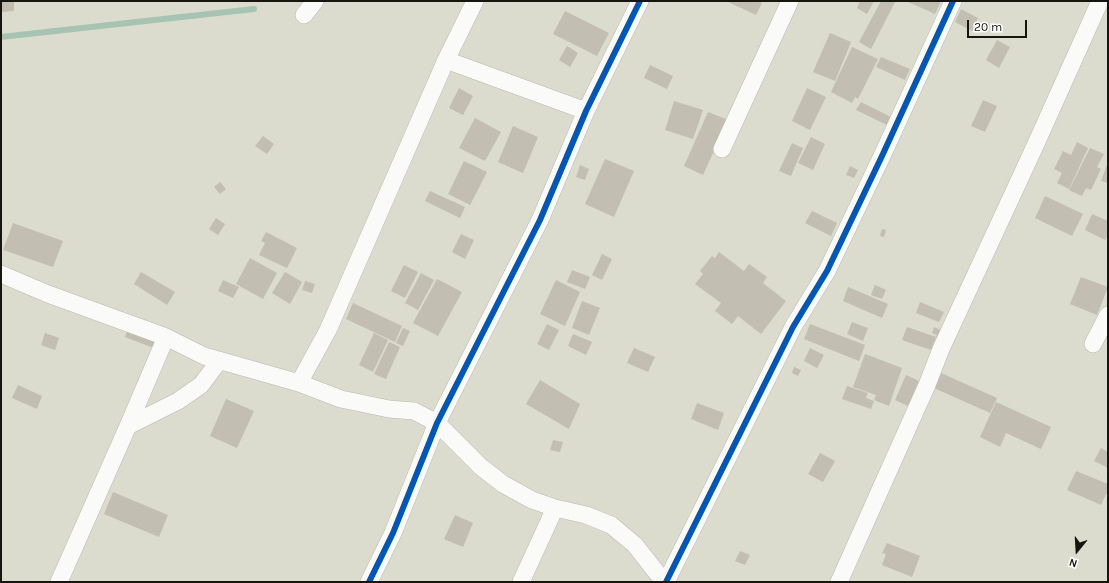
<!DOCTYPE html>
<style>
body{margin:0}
#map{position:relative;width:1109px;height:583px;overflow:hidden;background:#dbdbce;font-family:Karla,sans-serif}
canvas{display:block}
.frame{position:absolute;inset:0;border:2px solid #17160e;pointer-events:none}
.north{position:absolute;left:1057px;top:531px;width:40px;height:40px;-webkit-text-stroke:3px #fff;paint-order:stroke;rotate:198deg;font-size:11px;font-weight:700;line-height:16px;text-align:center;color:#17160e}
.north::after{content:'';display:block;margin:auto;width:14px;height:18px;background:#17160e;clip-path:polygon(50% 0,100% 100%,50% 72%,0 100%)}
.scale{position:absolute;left:967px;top:20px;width:60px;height:18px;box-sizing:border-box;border:2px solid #17160e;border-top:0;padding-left:5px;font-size:12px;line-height:14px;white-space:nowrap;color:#17160e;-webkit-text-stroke:3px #fff;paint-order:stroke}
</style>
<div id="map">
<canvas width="1109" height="583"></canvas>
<div class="frame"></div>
<div class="north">N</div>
<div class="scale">20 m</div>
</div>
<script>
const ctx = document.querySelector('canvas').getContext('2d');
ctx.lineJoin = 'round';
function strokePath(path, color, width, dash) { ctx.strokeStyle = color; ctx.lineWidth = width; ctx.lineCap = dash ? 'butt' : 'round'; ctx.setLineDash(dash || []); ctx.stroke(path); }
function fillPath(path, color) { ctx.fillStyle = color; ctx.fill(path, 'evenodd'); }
const stream = new Path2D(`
 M1,37L254,9`);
const building = new Path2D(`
 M1,1H14V11L1,12Z
 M726,1H757L762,3L756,15Z
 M860,1H874L867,14L857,8Z
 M881,1H892L895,2L871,49L859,42Z
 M906,1H941L935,14Z
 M961,9L978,18L972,31L955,22Z
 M565,11L609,33L597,56L553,34Z
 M830,33L851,42L835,81L813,72Z
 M997,40L1010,47L999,68L986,60Z
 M567,46L578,53L570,67L559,60Z
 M852,47L878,59L858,99L855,97L852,103L831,92Z
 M881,57L910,69L905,80L876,67Z
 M650,65L673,76L667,89L644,78Z
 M459,88L473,96L463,115L449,108Z
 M807,88L826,97L810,130L792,121Z
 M983,100L997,106L985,132L971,126Z
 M674,101L703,110L693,139L665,130Z
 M861,102L891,117L887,125L856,110Z
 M708,112L728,120L703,175L684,166Z
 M475,118L501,132L485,161L459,148Z
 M513,126L538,137L523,173L498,162Z
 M263,136L274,144L267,154L255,146Z
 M811,137L825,144L813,170L798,163Z
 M1077,142L1088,148L1069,189L1057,183L1062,173L1054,169L1063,151L1071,155Z
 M792,143L803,148L791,176L779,171Z
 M1090,148L1104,154L1097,167L1101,169L1091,190L1086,188L1082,196L1069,190Z
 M605,159L634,171L614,217L585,204Z
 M464,161L487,172L470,205L448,194Z
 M1108,162V183L1101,181Z
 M580,165L589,169L585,180L576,177Z
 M850,166L858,170L854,178L846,175Z
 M220,182L226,189L220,194L214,187Z
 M430,191L465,207L460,218L425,201Z
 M1045,196L1083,214L1072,236L1035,218Z
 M812,211L837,223L831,236L805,223Z
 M1092,214L1108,221V234L1105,240L1085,230Z
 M216,218L225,224L218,235L209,229Z
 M13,223L63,241L53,267L3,250Z
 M882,229L886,230L884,237L880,236Z
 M266,232L297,248L287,268L259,255L265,243L261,241Z
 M461,234L474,240L465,259L452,252Z
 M719,252L744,271L749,264L767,277L763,283L786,301L761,334L738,316L732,324L715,311L721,303L695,284L703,274L700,271L712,256L715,258Z
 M602,254L612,259L602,280L592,275Z
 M250,258L277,273L263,299L236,284Z
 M404,265L418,272L405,298L391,291Z
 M572,270L590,277L585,289L567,282Z
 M141,272L175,292L167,305L134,284Z
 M285,272L302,282L290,304L272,293Z
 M421,273L434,280L418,310L405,303Z
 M1081,277L1108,287L1097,315L1070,304Z
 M437,279L462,292L438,336L413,323Z
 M223,280L239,287L233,298L218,291Z
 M556,280L580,292L565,326L540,314Z
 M305,281L315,284L312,293L302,290Z
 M875,285L886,290L882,299L871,295Z
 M848,287L888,304L882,318L843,301Z
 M582,301L600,308L589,335L572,328Z
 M920,302L944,312L939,322L916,313Z
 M353,303L402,326L395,342L346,319Z
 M131,321L165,334L159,350L125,337Z
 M852,322L868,328L863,341L847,334Z
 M547,324L559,330L549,350L537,344Z
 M810,324L865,345L859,361L804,339Z
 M907,327L936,337L931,350L902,340Z
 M934,327L943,331L940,339L936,337L937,335L932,333Z
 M403,328L410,331L403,346L396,343Z
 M45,333L59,338L55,350L41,345Z
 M374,333L388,340L373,372L359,365Z
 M573,334L592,342L586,355L568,346Z
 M389,342L400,347L386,379L374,374Z
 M634,348L655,357L648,372L627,363Z
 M810,348L824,355L817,368L804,361Z
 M865,354L902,368L889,406L874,400L876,395L853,387Z
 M794,367L801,370L798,376L792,373Z
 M941,373L997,398L990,413L934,388Z
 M906,375L919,381L908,406L895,400Z
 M540,380L580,404L569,429L526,404Z
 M18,385L42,396L37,409L12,398Z
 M847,386L868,393L866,398L874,401L871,409L842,399Z
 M226,399L254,411L237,448L210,436Z
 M996,402L1051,427L1041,449L1006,433L1000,447L980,437Z
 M697,403L724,413L718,430L691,419Z
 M553,440L563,442L560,452L550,450Z
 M1101,448L1108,452V468L1094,461Z
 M820,453L835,461L823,482L808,474Z
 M1076,471L1108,484V490L1101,505L1067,490Z
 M113,492L168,515L159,537L104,514Z
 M455,515L473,523L463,547L444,539Z
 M887,543L920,556L912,577L882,565L886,554L882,553Z
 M740,551L750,555L745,565L735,561Z`);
const minor = new Path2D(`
 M304,15L315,1
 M446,60L586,111
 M722,149L790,1
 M1,274L48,294L166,337L128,426L59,582
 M166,337L204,356L299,383L341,399L389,409L414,411L437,423L481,467L503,484L532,500L555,508L586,515L611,525L635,545L664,582
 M1093,344L1108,315
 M299,383L328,330L446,60L475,1
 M128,426L178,401L201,385L219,361
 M369,582L393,533L437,423L540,220L586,111L640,1
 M521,582L555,508
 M666,582L793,327L827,271L882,156L953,1
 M839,582L927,385L941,349L1035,146L1100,1`);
const cycleway = new Path2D(`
 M369,582L393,533L437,423L540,220L586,111L640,1
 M666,582L793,327L827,271L882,156L953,1`);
strokePath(stream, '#a7c3b1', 6);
fillPath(building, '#c2beb2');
strokePath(minor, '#b9b9af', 18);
strokePath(minor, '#fafaf8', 17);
strokePath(cycleway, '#0057b8', 6);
</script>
